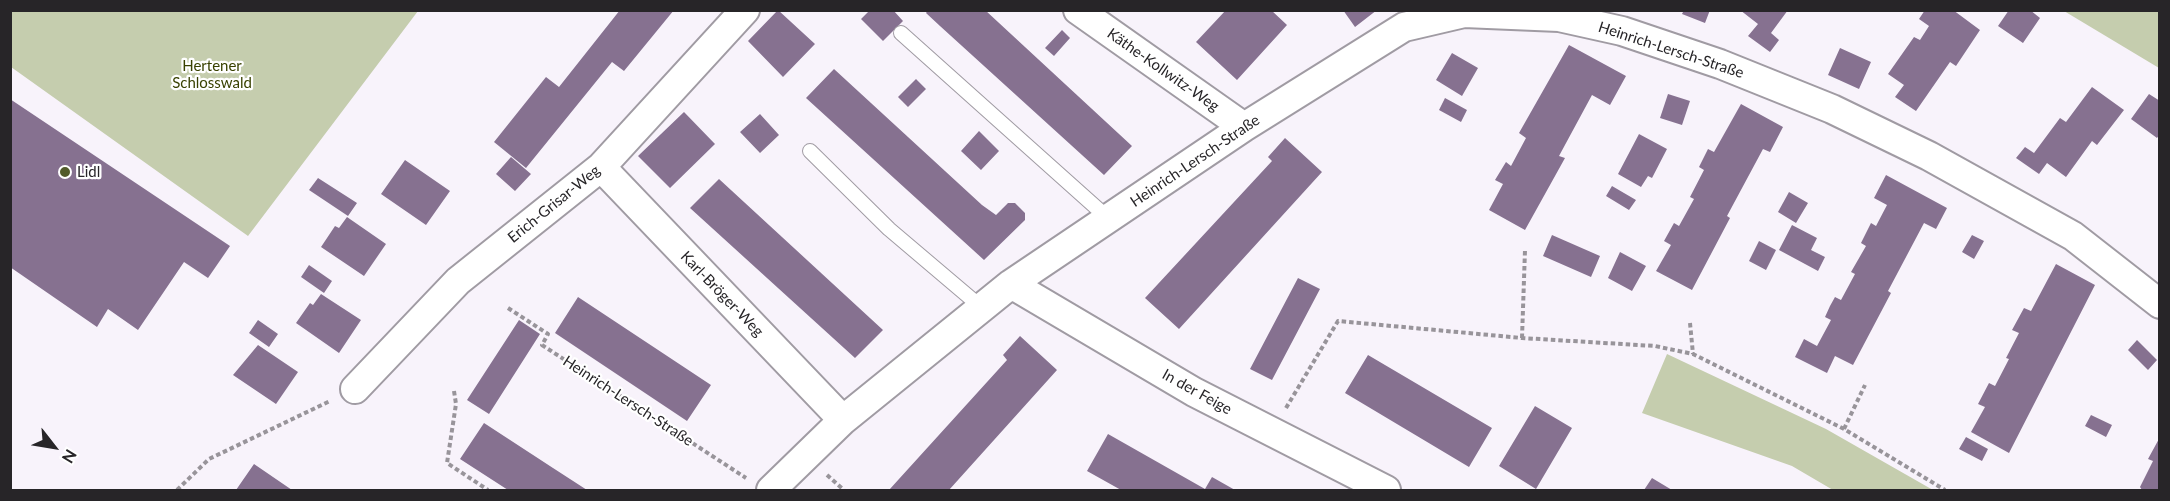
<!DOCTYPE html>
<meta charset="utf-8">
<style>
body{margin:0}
#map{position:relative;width:2170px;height:501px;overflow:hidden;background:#f8f3fb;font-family:Lato,sans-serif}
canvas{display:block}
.frame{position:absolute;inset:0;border:12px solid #272528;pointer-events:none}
.north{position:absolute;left:24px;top:417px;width:60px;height:60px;-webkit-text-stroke:4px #fff;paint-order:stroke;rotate:121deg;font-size:16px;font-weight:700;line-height:24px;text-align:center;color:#272528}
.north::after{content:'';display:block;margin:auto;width:21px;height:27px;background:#272528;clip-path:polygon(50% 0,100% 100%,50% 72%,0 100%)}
</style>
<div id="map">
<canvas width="2170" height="501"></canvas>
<div class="frame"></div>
<div class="north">N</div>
</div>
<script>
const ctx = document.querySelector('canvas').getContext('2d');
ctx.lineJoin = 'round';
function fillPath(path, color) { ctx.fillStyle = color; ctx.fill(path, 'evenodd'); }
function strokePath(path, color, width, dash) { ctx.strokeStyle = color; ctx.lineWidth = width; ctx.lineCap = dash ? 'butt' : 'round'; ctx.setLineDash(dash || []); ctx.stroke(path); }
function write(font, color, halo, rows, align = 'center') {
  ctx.font = font + ' Lato,sans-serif'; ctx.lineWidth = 4.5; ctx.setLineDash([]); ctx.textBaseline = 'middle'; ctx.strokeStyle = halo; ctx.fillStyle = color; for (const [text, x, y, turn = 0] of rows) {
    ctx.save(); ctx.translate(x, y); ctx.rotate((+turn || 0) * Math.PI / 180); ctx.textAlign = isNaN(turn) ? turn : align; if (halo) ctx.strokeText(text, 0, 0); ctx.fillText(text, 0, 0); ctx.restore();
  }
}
const green = new Path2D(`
 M11,10H418V11L248,236L11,67Z
 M2064,11H2159V68Z
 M1667,354L1826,429L1933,490H1833L1792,466L1642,413Z`);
const building = new Path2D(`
 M620,10H674L624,71L612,62L526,168L494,142L546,77L559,87Z
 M778,10L815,44L783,77L748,41Z
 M870,10H893L903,21L883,41L861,19Z
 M928,10H985L1132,146L1104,175L940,26L926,13Z
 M1226,10H1271L1287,25L1237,80L1196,42Z
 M1343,10H1377L1355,27Z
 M1684,10H1710L1705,23L1682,14Z
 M1740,10H1788L1771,33L1779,40L1770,52L1748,36L1758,24Z
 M1925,10H1953L1980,30L1956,66L1950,62L1916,111L1895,97L1904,85L1888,74L1914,37L1920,40L1929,26L1919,19Z
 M2009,10H2030L2040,18L2023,43L1998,26Z
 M1062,30L1070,38L1054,56L1045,48Z
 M1569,45L1626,76L1610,105L1592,95L1559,156L1565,158L1525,230L1489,210L1503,184L1495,180L1506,162L1511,166L1526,138L1519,133Z
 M1840,48L1871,62L1859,89L1828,75Z
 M1452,53L1478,68L1462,96L1436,80Z
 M834,69L982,205L996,215L1008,203H1015L1025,213V220L984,260L806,98Z
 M916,79L926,89L908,107L898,97Z
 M2092,87L2124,110L2097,145L2092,141L2066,177L2047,163L2039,174L2016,158L2025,147L2034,153L2060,118L2066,122Z
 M1668,94L1690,101L1682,125L1660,118Z
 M2149,94L2160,101V134L2157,138L2131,119Z
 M1445,98L1467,110L1461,122L1439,110Z
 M10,99L230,246L208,278L184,262L138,330L108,309L97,327L10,267Z
 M1741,104L1783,127L1770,152L1763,149L1727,216L1730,218L1692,290L1656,271L1671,245L1664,241L1674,223L1679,226L1694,199L1690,197L1704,170L1699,167L1708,149L1714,152Z
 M684,112L715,144L670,188L638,156Z
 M760,114L779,135L760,153L740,132Z
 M979,131L999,151L981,170L961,151Z
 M1639,134L1667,149L1652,178L1648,176L1641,187L1618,174Z
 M1285,138L1322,172L1179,329L1145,298L1272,161L1268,157Z
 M511,157L531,174L515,191L496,174Z
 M405,160L450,191L426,225L381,194Z
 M1886,175L1947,208L1936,229L1924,223L1888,291L1891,293L1853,365L1835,356L1827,373L1795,357L1804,339L1817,346L1831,320L1825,317L1830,306L1835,297L1841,300L1855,274L1851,272L1866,246L1861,243L1871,223L1876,226L1887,205L1874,198Z
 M318,178L357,203L348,216L309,190Z
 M719,179L883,330L855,358L690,208Z
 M1612,186L1636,200L1629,210L1606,196Z
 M1789,192L1808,203L1796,223L1778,212Z
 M347,217L386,244L364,276L321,247L335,226L339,228Z
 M1792,225L1817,238L1811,250L1825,257L1818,271L1779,250Z
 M1552,235L1600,256L1591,277L1543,256Z
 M1972,235L1984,241L1974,259L1962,252Z
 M1759,241L1776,250L1766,270L1749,261Z
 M1620,252L1646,266L1632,291L1608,278Z
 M2056,264L2095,285L2009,453L1971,432L1985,407L1978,404L1989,383L1995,386L2009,359L2006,358L2019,333L2012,330L2024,308L2031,311Z
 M309,265L332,281L324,293L301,277Z
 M1298,278L1320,289L1272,380L1250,369Z
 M321,294L361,320L339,353L296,323L310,303L313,305Z
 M578,297L711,385L687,421L555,333Z
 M258,320L278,334L269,347L249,333Z
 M519,320L540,334L489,414L467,400Z
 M1020,336L1057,370L949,490H889L1007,360L1003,355Z
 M2137,340L2157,360L2148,370L2128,350Z
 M258,345L298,372L276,404L233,375Z
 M1368,355L1492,428L1469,467L1345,393Z
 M1535,406L1572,428L1536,489L1499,466Z
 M2091,415L2112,425L2106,437L2085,426Z
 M484,423L553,468L587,490H508L460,459Z
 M1108,434L1205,489L1212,477L1235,490H1121L1087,471Z
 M1966,437L1988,449L1982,461L1959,449Z
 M2160,437V490H2142L2140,487L2153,461L2148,459Z
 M254,464L292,490H236Z
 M1652,478L1672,490H1644Z`);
const path = new Path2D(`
 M508,308L548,334L542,345L746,478
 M1690,323L1693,354
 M1522,338L1525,250
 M454,391L456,404L447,463L488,490
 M1286,408L1338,321L1522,338L1655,346L1693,354L1844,429L1945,490
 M1844,429L1865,385
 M827,475L844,490
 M177,490L209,459L330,401`);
const lane = new Path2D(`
 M901,33L1109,219
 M810,151L889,229L981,307`);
const street = new Path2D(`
 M1078,10L1244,127
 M601,167L843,420
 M1011,284L1194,392L1386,490
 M355,389L458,281L601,167L745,10
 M771,490L843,420L1011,284L1244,127L1404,27L1464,13L1559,17L1622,31L1720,64L1832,109L1929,156L2073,236L2160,304`);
const markers = [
 [65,172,6,"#525b2a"]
];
const streetNames = [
 ["Heinrich-Lersch-Straße",1671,50,18],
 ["Käthe-Kollwitz-Weg",1163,70,35],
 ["Heinrich-Lersch-Straße",1195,161,-34],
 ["Erich-Grisar-Weg",554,204,-39],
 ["Karl-Bröger-Weg",722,294,46],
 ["In der Feige",1197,392,29],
 ["Heinrich-Lersch-Straße",628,401,33]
];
const parkNames = [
 ["Hertener",212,66],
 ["Schlosswald",212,83]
];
const poiNames = [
 ["Lidl",77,172]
];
fillPath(green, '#c5cdae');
fillPath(building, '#867190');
strokePath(lane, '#a09ba3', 16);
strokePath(street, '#a09ba3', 32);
strokePath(path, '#98949a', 4, [4.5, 3]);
strokePath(lane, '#fff', 14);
strokePath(street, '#fff', 28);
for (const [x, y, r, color] of markers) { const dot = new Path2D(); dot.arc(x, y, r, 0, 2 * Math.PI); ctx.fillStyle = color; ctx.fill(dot); strokePath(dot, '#fff', 2); }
write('15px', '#272528', '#fff', streetNames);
write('15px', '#384100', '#fff', parkNames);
write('15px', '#272528', '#fff', poiNames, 'left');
</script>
